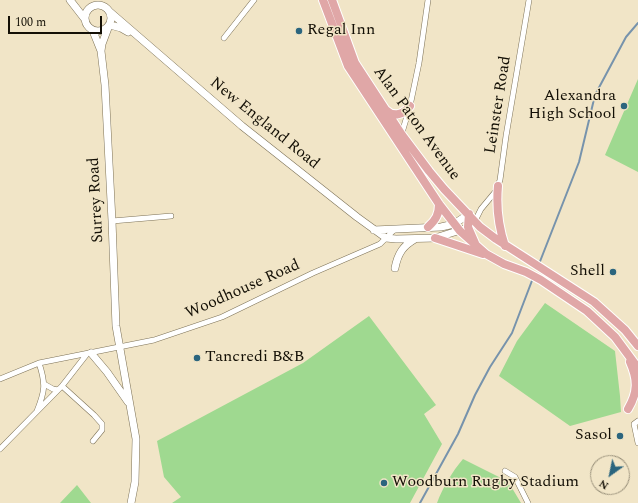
<!DOCTYPE html>
<style>
body{margin:0}
#map{position:relative;width:638px;height:503px;overflow:hidden;background:#f1e5c7;font-family:Spectral,serif}
canvas{display:block}
.north{position:absolute;left:590px;top:455px;width:40px;height:40px;box-sizing:border-box;background:#f1e5c7;border:1px solid #99907a;border-radius:50%;rotate:213deg;font-size:11px;font-weight:700;line-height:16px;text-align:center;color:#141006}
.north::after{content:'';display:block;margin:auto;width:14px;height:18px;background:#2b657e;clip-path:polygon(50% 0,100% 100%,50% 72%,0 100%)}
.scale{position:absolute;left:8px;top:16px;width:94px;height:18px;box-sizing:border-box;border:2px solid #141006;border-top:0;padding-left:5px;font-size:12px;line-height:14px;white-space:nowrap;color:#141006;-webkit-text-stroke:3px #f1e5c7;paint-order:stroke}
</style>
<div id="map">
<canvas width="638" height="503"></canvas>
<div class="north">N</div>
<div class="scale">100 m</div>
</div>
<script>
const ctx = document.querySelector('canvas').getContext('2d');
ctx.lineJoin = 'round';
function fillPath(path, color) { ctx.fillStyle = color; ctx.fill(path, 'evenodd'); }
function strokePath(path, color, width, dash) { ctx.strokeStyle = color; ctx.lineWidth = width; ctx.lineCap = dash ? 'butt' : 'round'; ctx.setLineDash(dash || []); ctx.stroke(path); }
function write(font, color, halo, rows, align = 'center') {
  ctx.font = font + ' Spectral,serif'; ctx.lineWidth = 3; ctx.setLineDash([]); ctx.textBaseline = 'middle'; ctx.strokeStyle = halo; ctx.fillStyle = color; for (const [text, x, y, turn = 0] of rows) {
    ctx.save(); ctx.translate(x, y); ctx.rotate((+turn || 0) * Math.PI / 180); ctx.textAlign = isNaN(turn) ? turn : align; if (halo) ctx.strokeText(text, 0, 0); ctx.fillText(text, 0, 0); ctx.restore();
  }
}
const green = new Path2D(`
 M638,79V172L605,155Z
 M545,303L615,351L620,396L621,412L570,426L499,376L517,341Z
 M369,316L436,405L424,414L442,444L410,503H172L181,497L164,477L157,441L303,363Z
 M463,459L503,479L512,488L521,503H437C443,487 452,472 463,459Z
 M77,485L91,503H60Z`);
const stream = new Path2D(`
 M539,264L579,162L595,95L626,37L638,23
 M420,503L458,434L475,395L490,367L512,333L533,278`);
const street = new Path2D(`
 M224,38L254,0
 M401,136L410,106L419,63L428,0
 M112,221L171,216
 M475,221L481,209L496,191L500,180L506,136L529,0
 M0,379L39,363L154,340L222,317L313,273L380,244L395,229
 M44,384L53,389L58,390
 M62,386L94,415L102,424V430L93,441
 M37,411C45,391 46,384 39,363
 M638,421L634,424L638,443
 M0,449L62,386L87,354
 M505,471L515,477L528,503`);
const secondary = new Path2D(`
 M70,0L84,18
 M85 18a13 13 0 1 1 26 0a13 13 0 1 1-26 0Z
 M110,12L242,126L357,217L386,238L396,239L435,238L464,229
 M110,25L121,28L128,32
 M108,28L102,44L101,51L105,85L112,221L116,326L136,439L135,482L131,503
 M93,31L101,51
 M374,230L441,227L454,224L469,214
 M395,268C398,253 403,246 415,239
 M91,353L107,372L128,402`);
const primary = new Path2D(`
 M323,0L348,66L439,204L460,231L486,254L504,264L526,272L541,280L587,311L615,337L638,368
 M332,0L355,63L402,135L429,171L444,189L480,227L496,239L594,302L625,330L638,346
 M386,110C394,118 404,114 410,106
 M498,186C496,207 498,225 505,246
 M469,214L468,227L475,243
 M428,227C436,220 439,214 439,204
 M435,238L483,254
 M628,409C638,392 638,380 630,362`);
const markers = [
 [299,31,4,"#2b657e"],
 [624,106,4,"#2b657e"],
 [613,272,4,"#2b657e"],
 [197,358,4,"#2b657e"],
 [620,436,4,"#2b657e"],
 [384,483,4,"#2b657e"]
];
const poiNames = [
 ["Regal Inn",307,31],
 ["Alexandra",616,97,"right"],
 ["High School",616,115,"right"],
 ["Shell",605,272,"right"],
 ["Tancredi B&B",205,358],
 ["Sasol",612,436,"right"],
 ["Woodburn Rugby Stadium",392,483]
];
const streetNames = [
 ["Leinster Road",499,105,-81],
 ["New England Road",264,124,39],
 ["Alan Paton Avenue",416,124,54],
 ["Surrey Road",97,200,-93],
 ["Woodhouse Road",243,290,-24]
];
fillPath(green, '#9fd990');
strokePath(stream, '#7793ac', 2);
strokePath(street, '#7d7257', 6);
strokePath(secondary, '#7d7257', 8);
strokePath(primary, '#fff', 10);
strokePath(street, '#fff', 5);
strokePath(secondary, '#fff', 7);
strokePath(primary, '#e0a7a7', 8);
for (const [x, y, r, color] of markers) { const dot = new Path2D(); dot.arc(x, y, r, 0, 2 * Math.PI); ctx.fillStyle = color; ctx.fill(dot); strokePath(dot, '#f1e5c7', 1.5); }
write('16px', '#141006', '#f1e5c7', poiNames, 'left');
write('16px', '#141006', '#f1e5c7', streetNames);
</script>
